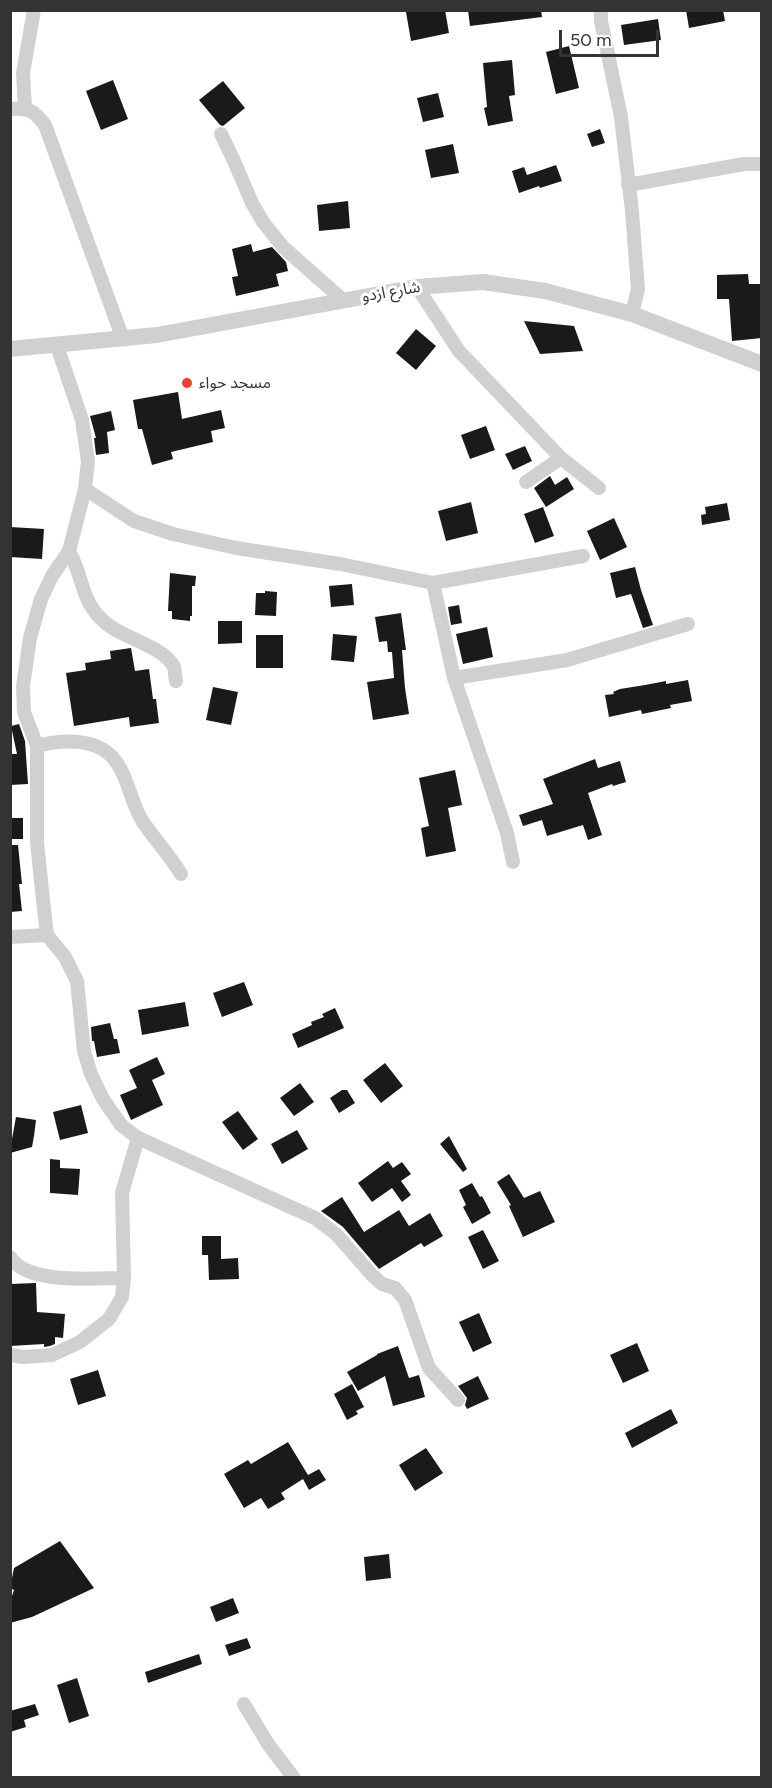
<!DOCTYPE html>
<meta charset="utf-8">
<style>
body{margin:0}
#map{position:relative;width:772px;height:1788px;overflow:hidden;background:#fff;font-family:Figtree,sans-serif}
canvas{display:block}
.frame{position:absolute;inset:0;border:12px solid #333;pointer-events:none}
.scale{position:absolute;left:559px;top:30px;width:100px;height:27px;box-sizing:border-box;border:3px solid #333;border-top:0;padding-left:8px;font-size:18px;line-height:21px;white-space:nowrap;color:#333;-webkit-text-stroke:4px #fff;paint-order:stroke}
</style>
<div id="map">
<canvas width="772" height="1788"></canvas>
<div class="frame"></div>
<div class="scale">50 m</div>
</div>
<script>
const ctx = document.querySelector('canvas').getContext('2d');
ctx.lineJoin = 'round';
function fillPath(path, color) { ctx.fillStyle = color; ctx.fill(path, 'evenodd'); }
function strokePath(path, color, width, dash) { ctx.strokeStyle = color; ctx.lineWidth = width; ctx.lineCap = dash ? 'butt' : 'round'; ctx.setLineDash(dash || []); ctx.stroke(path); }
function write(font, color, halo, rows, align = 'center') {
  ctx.font = font + ' Figtree,"Noto Sans Arabic",sans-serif'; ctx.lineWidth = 6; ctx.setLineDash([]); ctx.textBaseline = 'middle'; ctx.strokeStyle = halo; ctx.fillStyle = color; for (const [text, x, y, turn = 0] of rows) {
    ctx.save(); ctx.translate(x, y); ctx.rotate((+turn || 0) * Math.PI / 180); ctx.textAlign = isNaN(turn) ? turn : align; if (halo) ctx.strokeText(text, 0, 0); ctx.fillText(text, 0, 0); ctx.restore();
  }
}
const building = new Path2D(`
 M411,10H445L449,33L411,41L406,12Z
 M468,10H541L542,17L470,26Z
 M686,10H723L725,21L689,28Z
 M658,19L661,40L624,45L621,25Z
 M569,46L579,88L556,94L546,52Z
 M512,60L515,95L509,96L513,121L488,126L484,108L487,107L483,63Z
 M113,80L128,119L101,130L86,91Z
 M223,81L245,108L223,126L220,125L199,100Z
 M438,93L444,117L423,122L417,98Z
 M600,129L605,143L592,147L587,134Z
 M453,144L459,173L431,178L425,150Z
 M556,165L562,181L540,188L539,186L519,193L512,171L524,167L527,175Z
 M348,201L350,228L319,231L317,205Z
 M251,244L253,252L272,247L286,262L288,271L276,274L279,286L236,296L232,277L238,276L232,249Z
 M748,274L749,284H762V338L732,341L729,299H717V275Z
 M524,321L574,326L583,351L540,354Z
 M416,329L436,346L416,370L396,353Z
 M178,392L182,419L221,410L225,428L211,431L213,442L171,452L173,459L152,465L142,429H138L133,400Z
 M111,411L115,430L107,432L109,453L96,455L94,438H96L90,416Z
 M486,426L495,450L470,459L461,435Z
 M525,446L532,461L513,470L505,454Z
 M550,476L555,485L567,477L574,489L546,507L534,488Z
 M471,502L478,533L446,541L438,511Z
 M727,503L730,520L702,525L701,515L706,514L705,507Z
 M543,507L554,536L535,543L524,514Z
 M614,518L627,547L600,560L587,531Z
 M10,527L44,529L42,559L10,557Z
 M635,567L641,590L653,625L643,628L631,594L616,598L610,573Z
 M170,573L196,576L195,586H192V616H190V621L172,619V611H168Z
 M352,584L354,605L331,607L329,586Z
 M265,591L277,592L276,616L255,615L256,593H265Z
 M459,605L462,623L451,625L448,607Z
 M401,613L406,650H402L405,688L409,714L373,720L367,682L394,678L392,652H388L387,641L379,642L375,617Z
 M218,621H242V643L218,644Z
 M487,627L493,657L463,664L456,634Z
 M333,634L357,636L354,662L331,660Z
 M256,635H283V668H256Z
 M131,648L135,671L149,669L153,699H156L159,723L130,727L129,717L74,726L66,673L86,670L85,663L111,659L110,651Z
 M688,680L692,701L670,705L671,708L642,714L641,710L609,717L605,695L614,694L613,692L620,689L645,685L666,681V684Z
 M213,687L238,692L231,725L206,720Z
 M19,724L25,741L28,784L10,785V754H17L11,726Z
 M595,759L598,768L620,761L626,782L613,786L612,784L588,793L602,835L588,840L583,825L547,836L542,820L523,826L519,815L553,804L543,779Z
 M455,770L462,805L448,808L456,851L426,857L421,828L429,826L419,778Z
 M10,818H23V839H10Z
 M10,845H18L22,884H19L22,911L10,912Z
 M244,982L253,1005L222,1017L213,993Z
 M185,1002L189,1026L142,1035L138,1010Z
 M335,1008L344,1028L298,1048L292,1034L312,1025L311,1022L324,1017L322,1014Z
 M110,1023L114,1039H117L120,1053L97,1057L94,1041H92L91,1027Z
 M157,1057L165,1074L152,1080L163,1105L131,1120L120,1095L137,1088L129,1070Z
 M385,1063L403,1086L381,1103L363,1080Z
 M300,1083L314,1102L294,1116L280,1098Z
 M342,1090H347L355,1103L339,1113L330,1098Z
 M81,1105L88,1133L60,1140L53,1112Z
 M238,1111L258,1139L243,1150L222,1122Z
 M16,1117L36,1120L34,1136L32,1147L10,1153V1139H12Z
 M297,1130L308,1149L282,1164L271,1144Z
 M449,1136L467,1169L463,1172L440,1144Z
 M50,1159L60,1160V1168L80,1169L78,1195L50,1193Z
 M388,1161L393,1168L402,1162L411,1174L401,1181L411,1195L402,1202L392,1188L372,1202L358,1183Z
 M509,1174L524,1198L540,1191L555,1222L523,1237L509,1206L511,1205L497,1182Z
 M472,1183L480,1197L482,1196L491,1213L472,1224L463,1207L466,1205L459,1190Z
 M342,1197L364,1232L399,1210L409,1226L430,1213L443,1236L424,1247L421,1243L379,1269L343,1227L321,1211Z
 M483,1230L499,1261L483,1269L468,1237Z
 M202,1236H221V1259L238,1258L239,1279L209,1280L208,1255H202Z
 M36,1283L37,1312L65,1314L63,1338L55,1337V1344L50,1346L44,1347V1344L10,1346V1284Z
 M479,1313L492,1343L473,1352L459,1322Z
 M637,1343L649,1371L623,1383L610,1355Z
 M398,1346L409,1378L419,1375L425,1397L393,1406L385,1376L358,1391L347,1372L377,1355V1354Z
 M98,1370L106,1396L78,1405L70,1379Z
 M478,1376L489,1399L467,1409L465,1405L467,1398L458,1386Z
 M352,1384L364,1407L356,1411L358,1414L347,1420L334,1394Z
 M671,1409L678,1423L632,1448L625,1433Z
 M288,1442L308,1475L319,1469L326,1480L309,1490L303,1479L281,1493L285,1499L268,1509L261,1498L244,1508L224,1474L248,1460L251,1464Z
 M426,1448L443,1473L415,1491L399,1465Z
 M60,1541L94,1588L32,1617L10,1623V1602L14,1590L10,1588L14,1568Z
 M389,1554L391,1578L366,1581L364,1557Z
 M233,1598L239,1613L216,1622L210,1607Z
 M247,1638L251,1648L229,1656L225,1645Z
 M199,1654L202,1664L148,1683L145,1672Z
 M77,1678L89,1716L69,1723L57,1685Z
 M35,1704L39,1715L24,1720L26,1727L10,1732V1711Z`);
const minor = new Path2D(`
 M601,10V21L621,117L632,211L638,289L632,314
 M25,108L23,73L34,10
 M10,109C28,108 34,110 45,125L123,339
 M221,134L234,161L252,203L263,222L283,247L344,301
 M628,185L744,164H762
 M417,287L459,351L561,458L599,488
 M57,346L82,420L88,461L85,489L69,551L52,576L41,599L30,638L23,686L24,712L37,746V842L42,891L47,935L65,957L77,981L84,1051L91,1074L103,1099L121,1125L138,1138L315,1218L336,1234L372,1275L382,1284L395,1288L405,1300L429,1368L458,1400
 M526,482L561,458
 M85,489L134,521L173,534L236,548L340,564L433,583L454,678L507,833L513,862
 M69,551C84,577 80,603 107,624C125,639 163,646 174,667C175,670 175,677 176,681
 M433,583L583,556
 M454,678L567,660L688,624
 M37,746C62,739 100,737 117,763C129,780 131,804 143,822C155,840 170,855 181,874
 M10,937L47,935
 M10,1257C27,1285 95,1278 124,1278
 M10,1355L24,1357L52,1355L80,1342L109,1319L122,1297L124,1278L122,1193L138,1138
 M244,1704L268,1744L294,1778`);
const tertiary = new Path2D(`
 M10,349L157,335L417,287L483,282L545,291L632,314L762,364`);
const markers = [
 [187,383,6,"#f13c2d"]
];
const streetNames = [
 ["شارع ازدو",391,292,-10]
];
const poiNames = [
 ["مسجد حواء",199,383]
];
fillPath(building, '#1a1a1a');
strokePath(minor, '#d0d0d0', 14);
strokePath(tertiary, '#d0d0d0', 16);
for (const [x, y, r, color] of markers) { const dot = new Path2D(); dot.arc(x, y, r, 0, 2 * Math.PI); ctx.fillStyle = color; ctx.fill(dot); strokePath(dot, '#fff', 2); }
write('16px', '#333', '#fff', streetNames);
write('16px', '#333', '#fff', poiNames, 'left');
</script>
